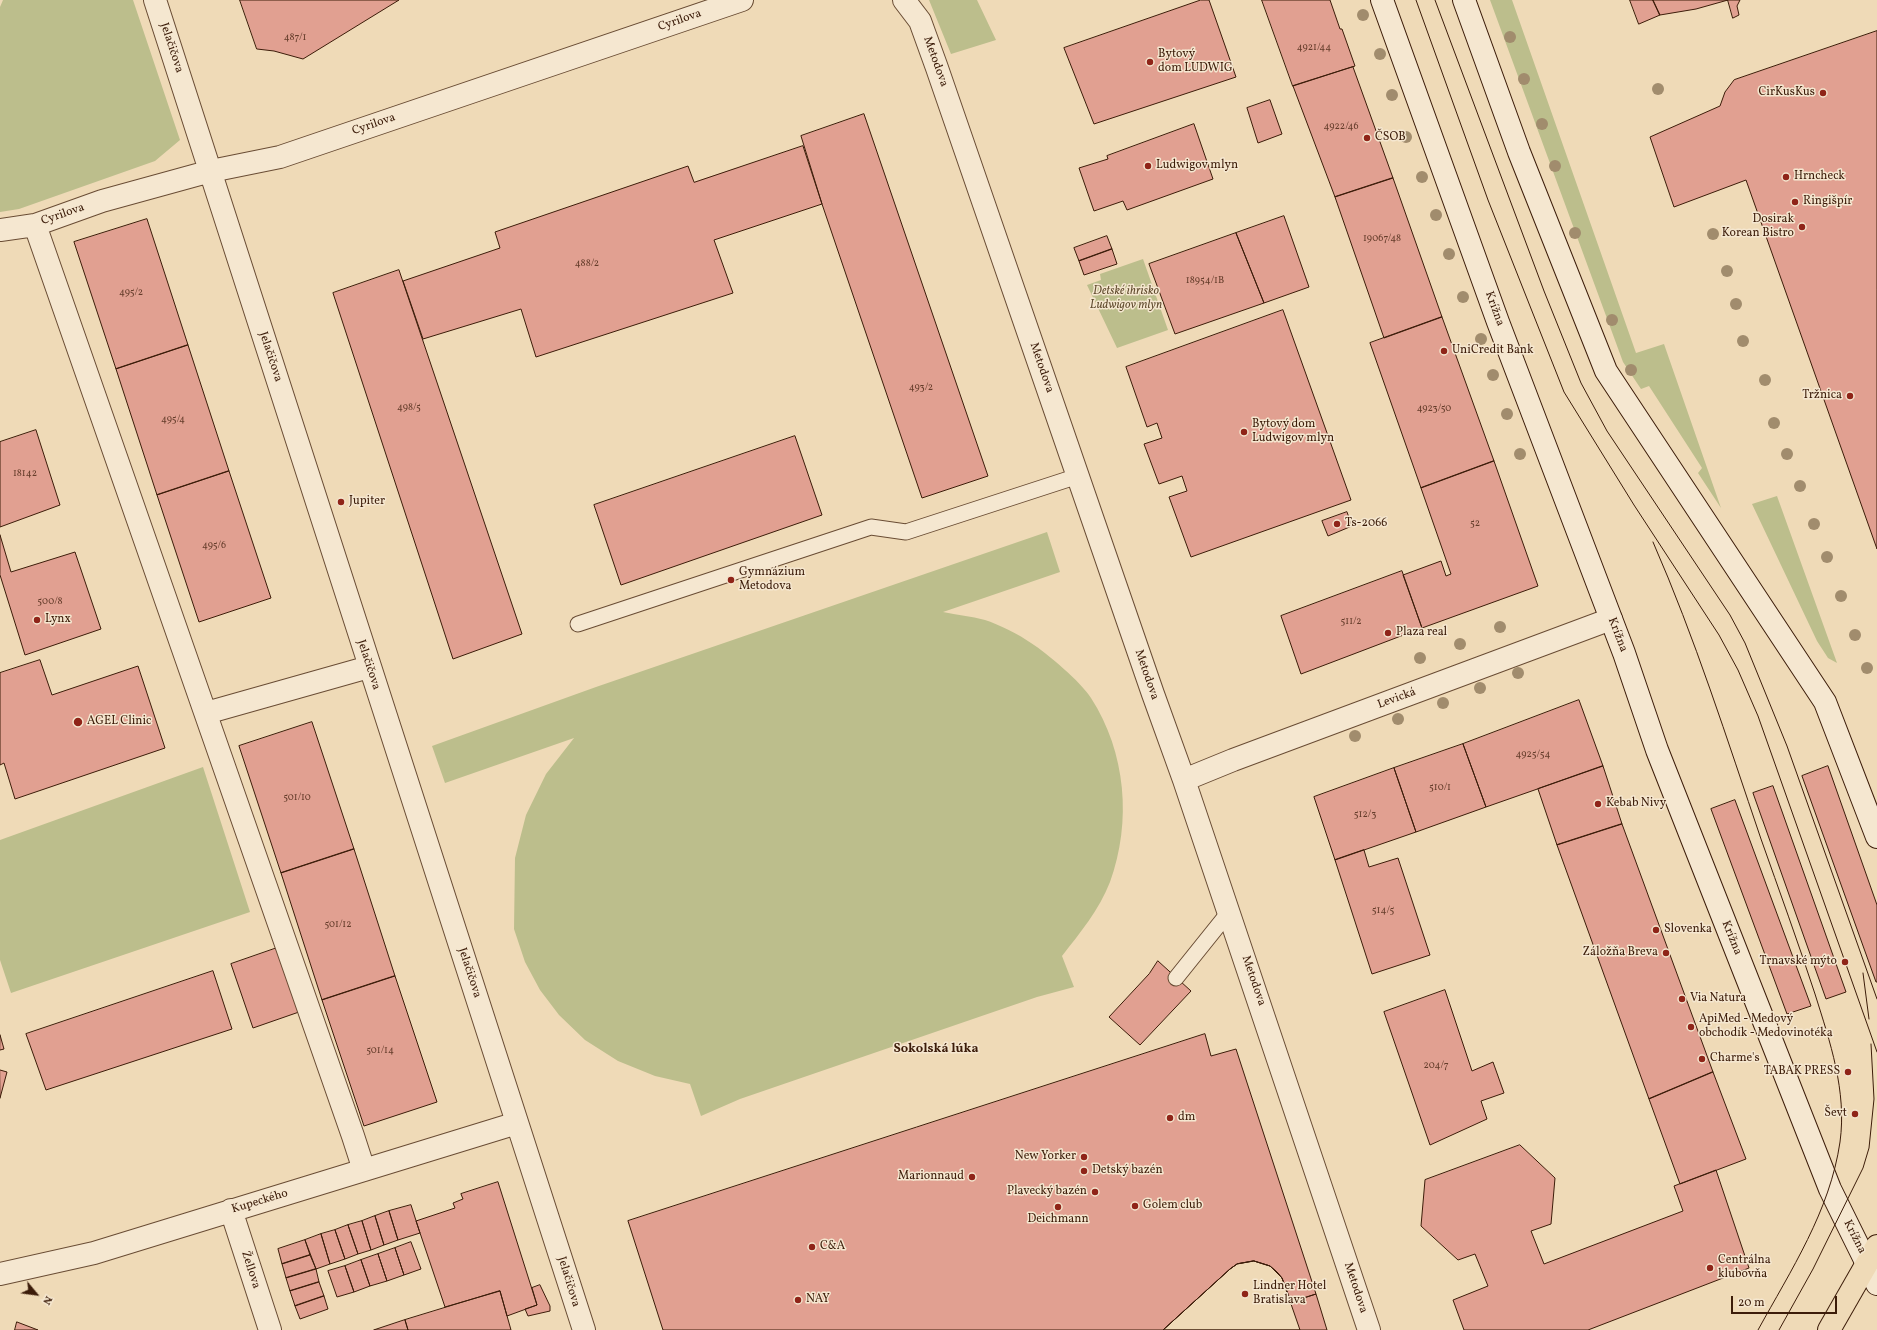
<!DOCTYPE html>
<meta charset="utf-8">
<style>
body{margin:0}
#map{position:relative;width:1877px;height:1330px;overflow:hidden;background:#efdab7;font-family:Vollkorn,serif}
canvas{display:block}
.north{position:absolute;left:16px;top:1274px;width:40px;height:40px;-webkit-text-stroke:3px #f5e7d0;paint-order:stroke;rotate:119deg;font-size:11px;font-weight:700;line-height:16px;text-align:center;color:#3c1c09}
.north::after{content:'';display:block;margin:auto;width:14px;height:18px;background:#3c1c09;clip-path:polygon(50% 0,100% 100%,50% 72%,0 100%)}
.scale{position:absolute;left:1731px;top:1296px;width:106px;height:18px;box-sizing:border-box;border:2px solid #3c1c09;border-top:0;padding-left:5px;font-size:12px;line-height:14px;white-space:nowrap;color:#3c1c09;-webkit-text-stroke:3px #f5e7d0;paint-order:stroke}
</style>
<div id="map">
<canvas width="1877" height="1330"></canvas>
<div class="north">N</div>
<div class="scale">20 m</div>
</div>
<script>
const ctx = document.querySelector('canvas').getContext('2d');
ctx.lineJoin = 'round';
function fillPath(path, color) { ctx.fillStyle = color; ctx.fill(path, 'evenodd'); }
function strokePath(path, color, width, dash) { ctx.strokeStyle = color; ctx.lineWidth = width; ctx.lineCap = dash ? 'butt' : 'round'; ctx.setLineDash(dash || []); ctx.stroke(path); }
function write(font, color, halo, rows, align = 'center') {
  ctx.font = font + ' Vollkorn,serif'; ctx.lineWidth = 3; ctx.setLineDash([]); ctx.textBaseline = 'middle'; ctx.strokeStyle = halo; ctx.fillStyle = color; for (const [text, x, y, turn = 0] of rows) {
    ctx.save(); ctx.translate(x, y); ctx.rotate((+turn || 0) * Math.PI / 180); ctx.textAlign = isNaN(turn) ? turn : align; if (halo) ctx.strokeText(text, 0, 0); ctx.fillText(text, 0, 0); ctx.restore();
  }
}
const green = new Path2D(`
 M3,0H133L180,140L155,161L19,209L0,212V7Z
 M929,0H977L996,40L951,54Z
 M1490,0H1512L1636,353L1664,344L1721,508L1698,473L1702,468L1649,386L1641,389L1623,362Z
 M1143,259L1168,330L1117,348L1087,285L1101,280L1100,274Z
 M1777,496L1837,663L1828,658L1817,641L1752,504Z
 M1047,532L1060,572L943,612C957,615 971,616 985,620C998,624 1020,635 1031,643C1048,654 1081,682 1091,698C1126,752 1132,822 1110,882C1099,910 1080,933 1062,956L1074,987L1037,997L740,1099L701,1116L690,1084L655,1076L618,1061L585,1040L559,1015L540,990L525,962L514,929L515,858L526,815L546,774L574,738L445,783L432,746L596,687Z
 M203,767L250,912L11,993L0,960V840Z`);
const building = new Path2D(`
 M240,0H399L303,59L274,51L257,49Z
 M1201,0H1209L1236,77L1094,124L1064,48Z
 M1262,0H1330L1340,29H1342L1355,66L1293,86Z
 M1630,0H1653L1660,15L1639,24Z
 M1653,0H1728L1696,9L1660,15Z
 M1728,0H1740L1737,6L1739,15L1733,18Z
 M1877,31V549L1746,180L1674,207L1650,137L1720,106L1725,92L1734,80Z
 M1353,67L1393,178L1335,197L1293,86Z
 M1270,100L1282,134L1258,143L1247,108Z
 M864,114L988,476L922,498L822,204L801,136Z
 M1194,124L1213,179L1127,210L1123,201L1094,211L1079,168L1108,159L1107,156Z
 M803,146L822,204L714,240L733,293L536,357L521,309L423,339L403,281L500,248L495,232L688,166L694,182Z
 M1393,178L1442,317L1384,338L1335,197Z
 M1284,216L1309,287L1264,303L1236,233Z
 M147,219L188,345L116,369L74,242Z
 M1236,233L1264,303L1175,334L1149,264Z
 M1107,236L1112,249L1079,261L1074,248Z
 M1112,249L1117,264L1084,275L1079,261Z
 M399,270L522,634L453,659L333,293Z
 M1283,310L1351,500L1191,557L1169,497L1187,491L1182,476L1159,484L1144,444L1162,438L1157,423L1147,427L1126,367Z
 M1442,317L1494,461L1421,488L1370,343Z
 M188,345L229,471L157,495L116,369Z
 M36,430L60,505L0,527V442Z
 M795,436L822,515L621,585L594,505Z
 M1494,461L1538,586L1422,628L1403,575L1441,561L1446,576L1451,574L1421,488Z
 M229,471L271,598L199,622L157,495Z
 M1347,512L1352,526L1328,536L1322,521Z
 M0,535L11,572L75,552L101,629L25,655L0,575Z
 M1402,571L1422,628L1301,674L1281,616Z
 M40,660L52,695L138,666L165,748L15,799L4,763L0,765V673Z
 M1579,700L1603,766L1486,807L1463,744Z
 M312,722L354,849L281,873L239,746Z
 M1463,744L1486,807L1416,832L1394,768Z
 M1603,766L1622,824L1557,845L1538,789Z
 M1828,766L1877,905V982H1876L1802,776Z
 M1394,768L1416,832L1335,860L1314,797Z
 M1773,786L1846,992L1826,999L1753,793Z
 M1735,800L1811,1006L1787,1014L1711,809Z
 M1622,824L1713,1072L1649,1099L1557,845Z
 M354,849L395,976L322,1000L281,873Z
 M1364,850L1369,867L1398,858L1430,955L1372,974L1335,860Z
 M277,948L299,1012L253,1028L231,964Z
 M1158,961L1191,991L1140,1045L1109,1017L1149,974Z
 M213,971L232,1029L46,1090L26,1034Z
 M395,976L437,1102L364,1126L322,1000Z
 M1445,990L1472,1071L1493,1062L1504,1093L1481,1101L1487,1119L1430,1145L1384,1012Z
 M1205,1034L1211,1056L1236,1049L1316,1294L1291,1302L1282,1278L1277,1272L1270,1266L1254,1261L1237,1264L1230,1269L1163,1330H663L628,1221Z
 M0,1035L4,1049L0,1050Z
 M0,1070L7,1072L0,1098Z
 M1713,1072L1746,1159L1680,1184L1649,1099Z
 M1520,1145L1555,1178L1551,1224L1531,1231L1544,1264L1683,1211L1674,1186L1716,1170L1749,1268L1588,1330H1464L1453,1300L1488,1286L1475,1254L1458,1260L1421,1226L1425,1180Z
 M498,1182L537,1305L507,1316L500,1291L445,1307L416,1221L455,1208L453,1203L463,1199L461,1194Z
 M411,1205L420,1233L398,1240L389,1211Z
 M389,1211L398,1240L384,1245L375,1216Z
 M375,1216L384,1245L371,1250L362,1221Z
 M362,1221L371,1250L358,1254L348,1225Z
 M348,1225L358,1254L345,1259L335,1230Z
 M335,1230L345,1259L330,1264L321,1234Z
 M321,1234L330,1264L316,1269L305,1240Z
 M305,1240L310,1255L282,1264L278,1249Z
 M411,1242L421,1269L404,1275L395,1248Z
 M395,1248L404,1275L387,1281L378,1254Z
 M378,1254L387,1281L370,1286L361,1260Z
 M310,1255L316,1269L286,1278L282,1264Z
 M361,1260L370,1286L354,1292L345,1266Z
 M1254,1261L1270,1266L1277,1272L1282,1278L1291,1302L1316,1294L1327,1330H1163L1230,1269L1237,1264Z
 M1254,1261L1270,1266L1282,1278L1300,1330H1163L1230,1269L1237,1264Z
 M345,1266L354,1292L337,1297L328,1271Z
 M316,1269L319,1282L290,1291L286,1278Z
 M319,1282L324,1296L295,1306L290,1291Z
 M540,1285L550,1306V1311L528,1316L525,1309L537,1305L532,1288Z
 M500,1291L511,1330H408L405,1320Z
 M324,1296L328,1309L300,1319L295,1306Z
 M405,1320L408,1330H374Z
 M17,1322L38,1330H15Z`);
const lane = new Path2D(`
 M578,624L871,527L906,532L1078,476
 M1176,978L1229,912`);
const street = new Path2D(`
 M155,0L584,1330
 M904,0L920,21L937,68L1153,694L1184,780L1369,1330
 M35,225L353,1136L364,1170
 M0,230L35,225L102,201L211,171L280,157L742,0
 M206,713L369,667
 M1184,780L1233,760L1611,619
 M231,1210L270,1330
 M0,1274L94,1253L517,1123`);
const secondary = new Path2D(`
 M1382,0L1498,322L1624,653L1657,750L1830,1189L1877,1284
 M1464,0L1519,152L1606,371L1825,702L1877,837`);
const primary = new Path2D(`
 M1829,1330L1877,1246`);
const tram = new Path2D(`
 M1416,0L1488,200L1564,392L1634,505L1719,635L1738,670L1758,716L1877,1052
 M1435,0L1544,291L1581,383L1607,431L1730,615L1745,643L1787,746L1877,999
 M1653,542C1695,638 1727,739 1761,839C1779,890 1798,942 1815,994C1830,1042 1847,1091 1840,1142C1830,1211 1791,1270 1758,1330
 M1863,973L1869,1019
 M1779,1330L1813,1269L1863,1168L1869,1148L1874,1099L1871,1044`);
const trees = [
 [1363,15],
 [1510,37],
 [1380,54],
 [1524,79],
 [1658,89],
 [1392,95],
 [1542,124],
 [1406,137],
 [1555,166],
 [1422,177],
 [1436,215],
 [1575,233],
 [1713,234],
 [1449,254],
 [1727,271],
 [1463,297],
 [1736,304],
 [1612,320],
 [1481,339],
 [1743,341],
 [1631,370],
 [1493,375],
 [1765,380],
 [1507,414],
 [1774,423],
 [1520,454],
 [1787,454],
 [1800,486],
 [1814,524],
 [1827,557],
 [1841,596],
 [1500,627],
 [1855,635],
 [1460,644],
 [1420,658],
 [1867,668],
 [1518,673],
 [1480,688],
 [1443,703],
 [1398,719],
 [1355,736]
];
const markers = [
 [1150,62,4,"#8f2418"],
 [1823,93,4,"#8f2418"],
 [1367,138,4,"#8f2418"],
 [1148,166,4,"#8f2418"],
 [1786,177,4,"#8f2418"],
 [1795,202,4,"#8f2418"],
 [1802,227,4,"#8f2418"],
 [1444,351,4,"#8f2418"],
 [1850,396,4,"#8f2418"],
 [1244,432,4,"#8f2418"],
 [341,502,4,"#8f2418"],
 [1337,524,4,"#8f2418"],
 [731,580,4,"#8f2418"],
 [37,620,4,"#8f2418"],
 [1388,633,4,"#8f2418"],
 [78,722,5,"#8f2418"],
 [1598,804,4,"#8f2418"],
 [1656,930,4,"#8f2418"],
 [1666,953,4,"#8f2418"],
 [1845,962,4,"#8f2418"],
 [1682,999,4,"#8f2418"],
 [1691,1027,4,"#8f2418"],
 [1702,1059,4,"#8f2418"],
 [1848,1072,4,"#8f2418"],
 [1855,1114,4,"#8f2418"],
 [1170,1118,4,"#8f2418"],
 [1084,1157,4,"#8f2418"],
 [1084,1171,4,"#8f2418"],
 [972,1177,4,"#8f2418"],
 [1095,1192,4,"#8f2418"],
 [1135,1206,4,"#8f2418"],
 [1058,1207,4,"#8f2418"],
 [812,1247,4,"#8f2418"],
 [1710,1268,4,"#8f2418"],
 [1245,1294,4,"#8f2418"],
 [798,1300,4,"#8f2418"]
];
const numberNames = [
 ["487/1",295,38],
 ["4921/44",1314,48],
 ["4922/46",1341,127],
 ["19067/48",1382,239],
 ["488/2",587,264],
 ["18954/1B",1205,281],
 ["495/2",131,293],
 ["493/2",921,388],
 ["498/5",409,408],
 ["4923/50",1434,409],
 ["495/4",173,420],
 ["18142",25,474],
 ["52",1475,524],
 ["495/6",214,546],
 ["500/8",50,602],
 ["511/2",1351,622],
 ["4925/54",1533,755],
 ["510/1",1440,788],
 ["501/10",297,798],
 ["512/3",1365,815],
 ["514/5",1383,911],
 ["501/12",338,925],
 ["501/14",380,1051],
 ["204/7",1436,1066]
];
const streetNames = [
 ["Cyrilova",680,21,-19],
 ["Jelačičova",171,48,72],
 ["Metodova",935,62,70],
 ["Cyrilova",374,125,-19],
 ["Cyrilova",63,215,-19],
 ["Krížna",1494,309,70],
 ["Jelačičova",270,357,72],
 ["Metodova",1041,368,71],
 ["Krížna",1617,635,69],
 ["Jelačičova",368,665,72],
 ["Metodova",1146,675,71],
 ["Levická",1397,699,-20],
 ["Krížna",1731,938,68],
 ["Jelačičova",469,973,72],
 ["Metodova",1253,981,71],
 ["Kupeckého",260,1202,-17],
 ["Krížna",1854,1237,63],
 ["Žellova",250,1270,72],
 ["Jelačičova",568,1282,73],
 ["Metodova",1355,1288,72]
];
const poiNames = [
 ["Bytový",1158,55],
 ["dom LUDWIG",1158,69],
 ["CirKusKus",1815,93,"right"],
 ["ČSOB",1375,138],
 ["Ludwigov mlyn",1156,166],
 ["Hrncheck",1794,177],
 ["Ringišpír",1803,202],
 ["Dosirak",1794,220,"right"],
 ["Korean Bistro",1794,234,"right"],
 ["UniCredit Bank",1452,351],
 ["Tržnica",1842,396,"right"],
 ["Bytový dom",1252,425],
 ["Ludwigov mlyn",1252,439],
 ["Jupiter",349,502],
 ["Ts-2066",1345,524],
 ["Gymnázium",739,573],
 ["Metodova",739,587],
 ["Lynx",45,620],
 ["Plaza real",1396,633],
 ["AGEL Clinic",87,722],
 ["Kebab Nivy",1606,804],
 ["Slovenka",1664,930],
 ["Záložňa Breva",1658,953,"right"],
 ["Trnavské mýto",1837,962,"right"],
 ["Via Natura",1690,999],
 ["ApiMed - Medový",1699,1020],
 ["obchodík - Medovinotéka",1699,1034],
 ["Charme's",1710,1059],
 ["TABAK PRESS",1840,1072,"right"],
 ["Ševt",1847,1114,"right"],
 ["dm",1178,1118],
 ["New Yorker",1076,1157,"right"],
 ["Detský bazén",1092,1171],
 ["Marionnaud",964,1177,"right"],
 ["Plavecký bazén",1087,1192,"right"],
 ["Golem club",1143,1206],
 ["Deichmann",1058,1220,"center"],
 ["C&A",820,1247],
 ["Centrálna",1718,1261],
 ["klubovňa",1718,1275],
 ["Lindner Hotel",1253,1287],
 ["Bratislava",1253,1301],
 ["NAY",806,1300]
];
const parkNames = [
 ["Detské ihrisko",1126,292],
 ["Ludwigov mlyn",1126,306]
];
const neighbourhoodNames = [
 ["Sokolská lúka",936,1050]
];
fillPath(green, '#bcbe8c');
fillPath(building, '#e1a091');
strokePath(building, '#3c1c09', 1);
strokePath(lane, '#694c34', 17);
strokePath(street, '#694c34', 24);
strokePath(secondary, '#3c1c09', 24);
strokePath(primary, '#3c1c09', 24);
strokePath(lane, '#f5e7d0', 15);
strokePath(street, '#f5e7d0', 22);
strokePath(secondary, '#f5e7d0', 22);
strokePath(primary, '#efdab7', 22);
strokePath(tram, '#3c1c09', 1);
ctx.fillStyle = '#a18c6d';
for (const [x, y] of trees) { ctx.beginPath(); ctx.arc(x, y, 6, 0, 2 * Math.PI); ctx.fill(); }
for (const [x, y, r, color] of markers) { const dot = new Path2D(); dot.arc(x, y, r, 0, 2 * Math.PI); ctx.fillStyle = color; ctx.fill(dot); strokePath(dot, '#f5e7d0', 1.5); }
write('10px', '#653d2b', null, numberNames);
write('12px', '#3c1c09', '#f5e7d0', streetNames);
write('12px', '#3c1c09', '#f5e7d0', poiNames, 'left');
write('italic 12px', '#624d30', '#f5e7d0', parkNames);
write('bold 13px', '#3c1c09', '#f5e7d0', neighbourhoodNames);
</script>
